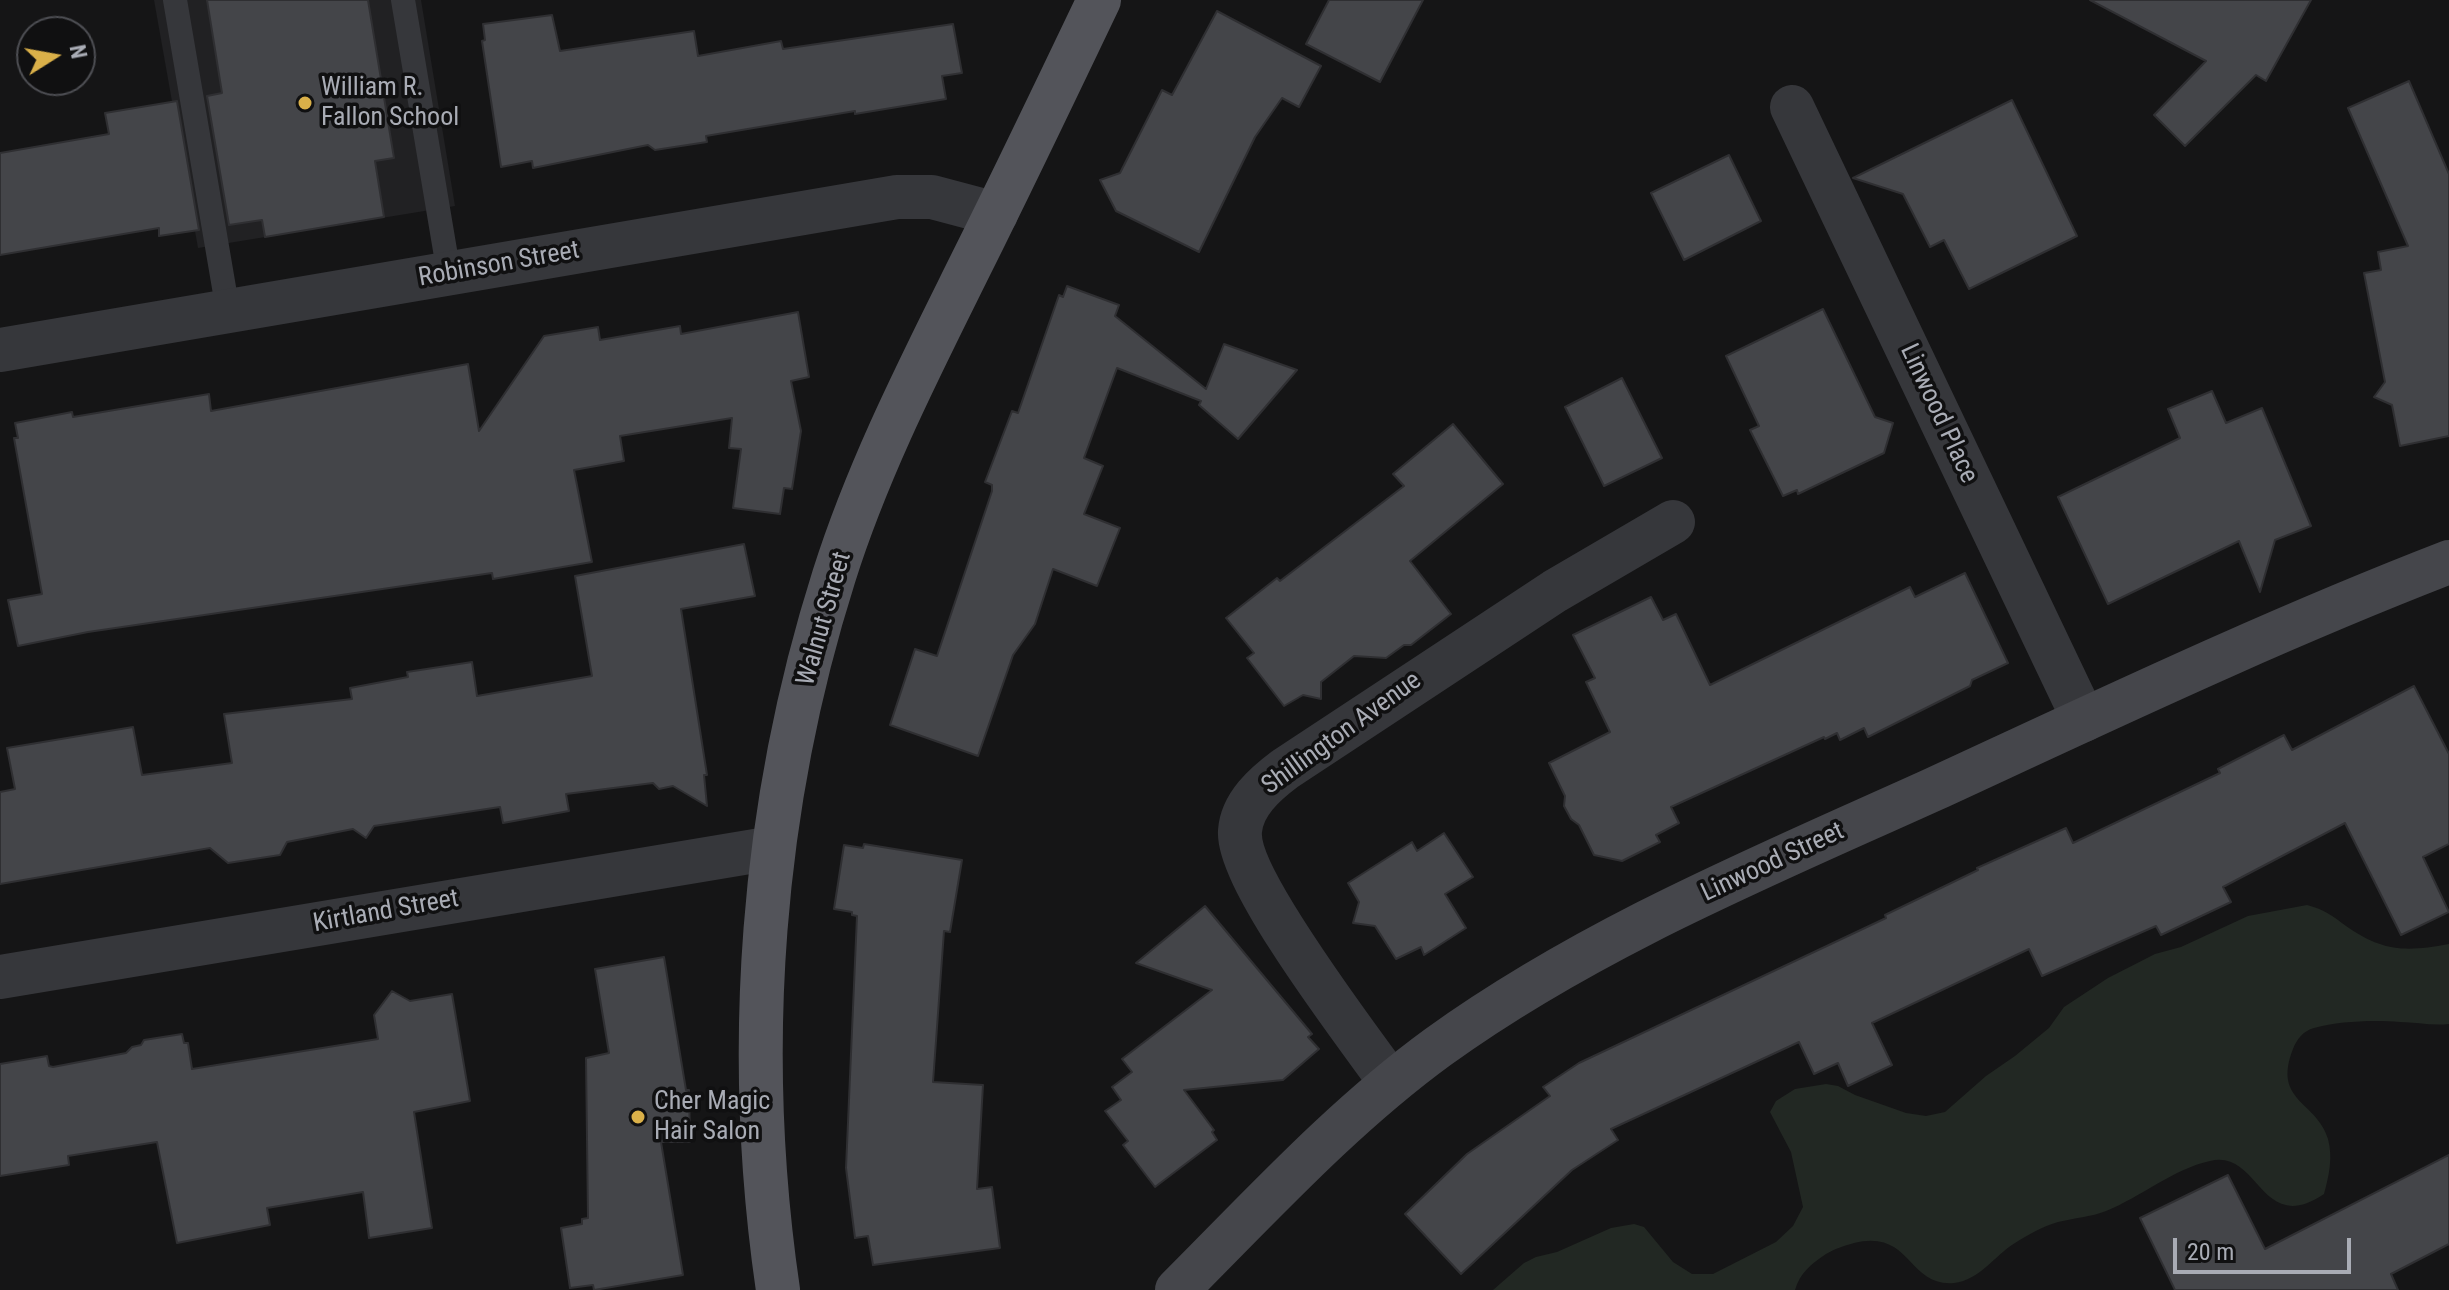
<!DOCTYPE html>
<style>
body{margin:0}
#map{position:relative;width:2449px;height:1290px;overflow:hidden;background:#151516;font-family:"Roboto Condensed",sans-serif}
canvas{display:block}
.north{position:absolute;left:16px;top:16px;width:80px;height:80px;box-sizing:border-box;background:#101011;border:2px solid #4d4e53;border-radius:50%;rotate:79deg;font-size:22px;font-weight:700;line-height:32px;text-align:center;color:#a9acb5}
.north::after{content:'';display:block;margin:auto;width:28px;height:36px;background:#dab049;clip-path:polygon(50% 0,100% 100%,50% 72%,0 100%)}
.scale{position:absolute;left:2173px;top:1238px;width:178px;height:36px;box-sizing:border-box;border:4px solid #a9acb5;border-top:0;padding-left:10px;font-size:24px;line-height:28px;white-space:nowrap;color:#a9acb5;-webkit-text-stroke:6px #101011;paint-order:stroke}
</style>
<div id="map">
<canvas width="2449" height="1290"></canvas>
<div class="north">N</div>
<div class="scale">20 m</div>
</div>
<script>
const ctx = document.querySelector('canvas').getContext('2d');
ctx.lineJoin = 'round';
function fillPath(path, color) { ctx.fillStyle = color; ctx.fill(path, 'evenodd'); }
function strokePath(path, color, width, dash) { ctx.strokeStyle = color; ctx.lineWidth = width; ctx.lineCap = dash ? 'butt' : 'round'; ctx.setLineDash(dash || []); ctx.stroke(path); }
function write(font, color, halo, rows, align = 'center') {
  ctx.font = font + ' "Roboto Condensed",sans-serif'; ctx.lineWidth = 7; ctx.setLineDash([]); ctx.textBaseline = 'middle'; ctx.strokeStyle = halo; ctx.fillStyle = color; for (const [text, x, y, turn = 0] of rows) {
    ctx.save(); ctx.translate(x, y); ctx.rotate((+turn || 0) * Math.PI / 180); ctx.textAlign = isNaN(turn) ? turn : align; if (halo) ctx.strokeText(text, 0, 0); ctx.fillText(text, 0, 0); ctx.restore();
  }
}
const built = new Path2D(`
 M154,0H421L455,206L198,248Z`);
const green = new Path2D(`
 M2307,905C2323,909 2333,916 2346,926C2383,952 2406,952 2449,944V1024C2432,1026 2416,1022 2400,1022C2373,1020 2340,1021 2314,1028C2303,1031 2297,1039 2293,1049C2272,1102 2317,1101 2328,1139C2333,1158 2329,1175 2324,1194C2260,1237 2260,1149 2210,1161C2173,1169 2141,1197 2106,1211C2091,1217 2074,1218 2058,1222C2044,1226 2027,1235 2015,1243C1994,1256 1980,1280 1954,1283C1907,1287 1912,1229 1854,1243C1843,1246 1835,1249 1826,1254C1811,1264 1800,1273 1795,1290H1493L1524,1263L1536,1257L1557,1252L1611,1228L1634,1224L1644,1227L1673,1262L1692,1274H1713L1776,1242L1793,1226L1803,1207L1791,1152L1770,1112L1776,1101L1795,1089L1826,1084L1838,1086L1855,1095L1906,1113L1926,1116L1945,1112L1986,1076L2015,1056L2049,1028L2064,1007L2108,978L2155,954L2181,947L2248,916Z`);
const building = new Path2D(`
 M207,0H368L394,158L375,161L384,217L265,237L262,220L229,225L207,96L222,93Z
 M1329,0H1423L1380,82L1306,44Z
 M2090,0H2311L2266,81L2256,75L2185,146L2154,115L2206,61Z
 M1217,11L1321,66L1299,107L1282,98L1255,137L1199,252L1116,211L1100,180L1120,173L1162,90L1172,95Z
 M552,15L560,51L694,31L698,56L781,41L783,49L953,24L962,73L942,76L946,99L855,114V111L706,136L707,142L655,150L648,145L533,168L532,161L501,167L482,41L485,40L483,24Z
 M2409,81L2449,174V436L2400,446L2392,405L2374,397L2385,382L2364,273L2381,270L2378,252L2408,246L2348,108Z
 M2012,100L2077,236L1969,289L1944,240L1930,247L1903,194L1853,178Z
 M177,101L199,230L159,236V228L0,255V153L109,134L105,113Z
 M1729,155L1761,221L1684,260L1651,193Z
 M1067,286L1119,305L1115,316L1206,389L1224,344L1297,370L1238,439L1199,405L1201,401L1117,368L1084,458L1103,466L1084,514L1120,528L1097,586L1053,569L1035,624L1013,655L978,756L890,725L915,649L937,656L992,491V485L985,482L1012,411L1018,413L1059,295L1063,297Z
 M1823,309L1875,417L1893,423L1884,453L1798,494L1797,490L1783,496L1750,430L1759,426L1726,356Z
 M798,312L809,377L791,381L801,431L792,489L784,488L780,514L733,508L741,449L729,448L732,418L620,436L624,461L574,470L592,562L493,579L492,573L88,632L18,646L8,600L42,594L14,438H18L15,423L72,412L73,417L209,394L211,411L468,364L479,431L544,336L598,327L600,340L680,326L681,334Z
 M1622,378L1662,458L1604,486L1565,407Z
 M2212,391L2226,423L2262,408L2311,526L2275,540L2260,592L2239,541L2108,604L2058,497L2180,438L2168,409Z
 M1453,424L1503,484L1410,561L1451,614L1411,645H1404L1386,658L1354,656L1321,682V699L1303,695L1284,706L1247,658L1254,653L1226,618L1277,578L1280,581L1404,486L1393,474Z
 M744,544L755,596L681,609L707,775H704L707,806L673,786L659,789L653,783L566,794L569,811L503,823L500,807L374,826L366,838L353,829L287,842L280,855L228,863L210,848L0,884V792L15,789L7,748L133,727L142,775L232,763L224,714L352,699L350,688L408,677L407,672L472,662L477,696L592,676L575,576Z
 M1965,573L2008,663L1972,680L1970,686L1868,737L1864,728L1840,740L1837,733L1825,739L1824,737L1671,807L1679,823L1656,835L1660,842L1622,861L1594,855L1579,825L1571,819L1564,806L1565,796L1549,763L1610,732L1586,682L1595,678L1573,635L1651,597L1663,620L1676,614L1710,685L1910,587L1915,597Z
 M2414,686L2449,754V844L2423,857L2449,912L2401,935L2345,823L2223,887L2231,902L2161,935L2156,926L2042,976L2029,949L1872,1023L1892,1065L1848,1086L1838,1063L1814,1074L1799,1042L1611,1129L1618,1140L1572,1170L1461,1274L1405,1214L1467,1154L1550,1096L1543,1087L1579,1063L1886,918L1885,915L1978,870L1977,868L2066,828L2073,843L2220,773L2218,769L2284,735L2292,750Z
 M1444,833L1473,877L1445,894L1466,928L1424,955L1421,947L1396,959L1375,926L1353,923L1359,902L1348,883L1412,842L1417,851Z
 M864,844L962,860L950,932L944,931L933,1082L983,1085L977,1189L992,1187L1000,1248L873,1265L868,1236L855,1238L846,1168L857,916L852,915V912L834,909L844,845L863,848Z
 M1205,906L1312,1034L1308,1037L1319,1049L1283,1080L1184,1090L1214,1130L1212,1132L1217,1140L1155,1187L1123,1145L1128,1141L1105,1111L1121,1100L1112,1087L1132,1072L1122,1059L1212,990L1136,963Z
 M664,957L686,1090H689L690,1142H661L683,1275L594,1290L593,1285L570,1288L561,1228L582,1224V1219L588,1218L586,1058L609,1053L595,969Z
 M392,991L410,1001L452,994L470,1101L414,1112L432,1228L369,1238L363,1192L267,1208L270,1225L177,1243L157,1142L68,1156L69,1165L0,1176V1064L47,1056L49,1066L53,1067L126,1053L132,1047L141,1045L144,1040L182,1034L184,1043H188L192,1069L378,1039L374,1015Z
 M2449,1155V1244L2391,1274L2398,1290H2175L2140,1218L2228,1175L2265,1249Z`);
const lane = new Path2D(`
 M175,0L228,311
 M403,0L449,274`);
const street = new Path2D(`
 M1792,107L2084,720
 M0,350L897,197H932L996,214
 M0,977L773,848
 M1391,1083C1359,1038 1236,879 1240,831C1242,804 1265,784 1285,769L1555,591L1673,522`);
const secondary = new Path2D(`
 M1177,1290C1261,1206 1342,1117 1438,1047C1589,938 1764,866 1932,790C2103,711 2273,630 2449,562`);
const primary = new Path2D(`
 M778,1290C743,1051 761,806 834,576C868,468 921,365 971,264C1015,176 1057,88 1099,0`);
const markers = [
 [305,103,8,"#dab049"],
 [638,1117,8,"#dab049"]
];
const poiNames = [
 ["William R.",321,88],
 ["Fallon School",321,118],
 ["Cher Magic",654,1102],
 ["Hair Salon",654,1132]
];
const streetNames = [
 ["Robinson Street",499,265,-10],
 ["Linwood Place",1938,414,65],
 ["Walnut Street",825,619,-74],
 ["Shillington Avenue",1342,734,-36],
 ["Linwood Street",1773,863,-25],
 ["Kirtland Street",386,912,-10]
];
fillPath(built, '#212123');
fillPath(green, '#222823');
fillPath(building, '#444549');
strokePath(building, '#2f2f32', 2);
strokePath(lane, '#36373b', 24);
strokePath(street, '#36373b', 44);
strokePath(secondary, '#45464b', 44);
strokePath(primary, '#53545a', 44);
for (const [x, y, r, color] of markers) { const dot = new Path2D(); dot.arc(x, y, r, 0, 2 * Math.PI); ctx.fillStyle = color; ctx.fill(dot); strokePath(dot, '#101011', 3); }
write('26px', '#a9acb5', '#101011', poiNames, 'left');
write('26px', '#a9acb5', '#101011', streetNames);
</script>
